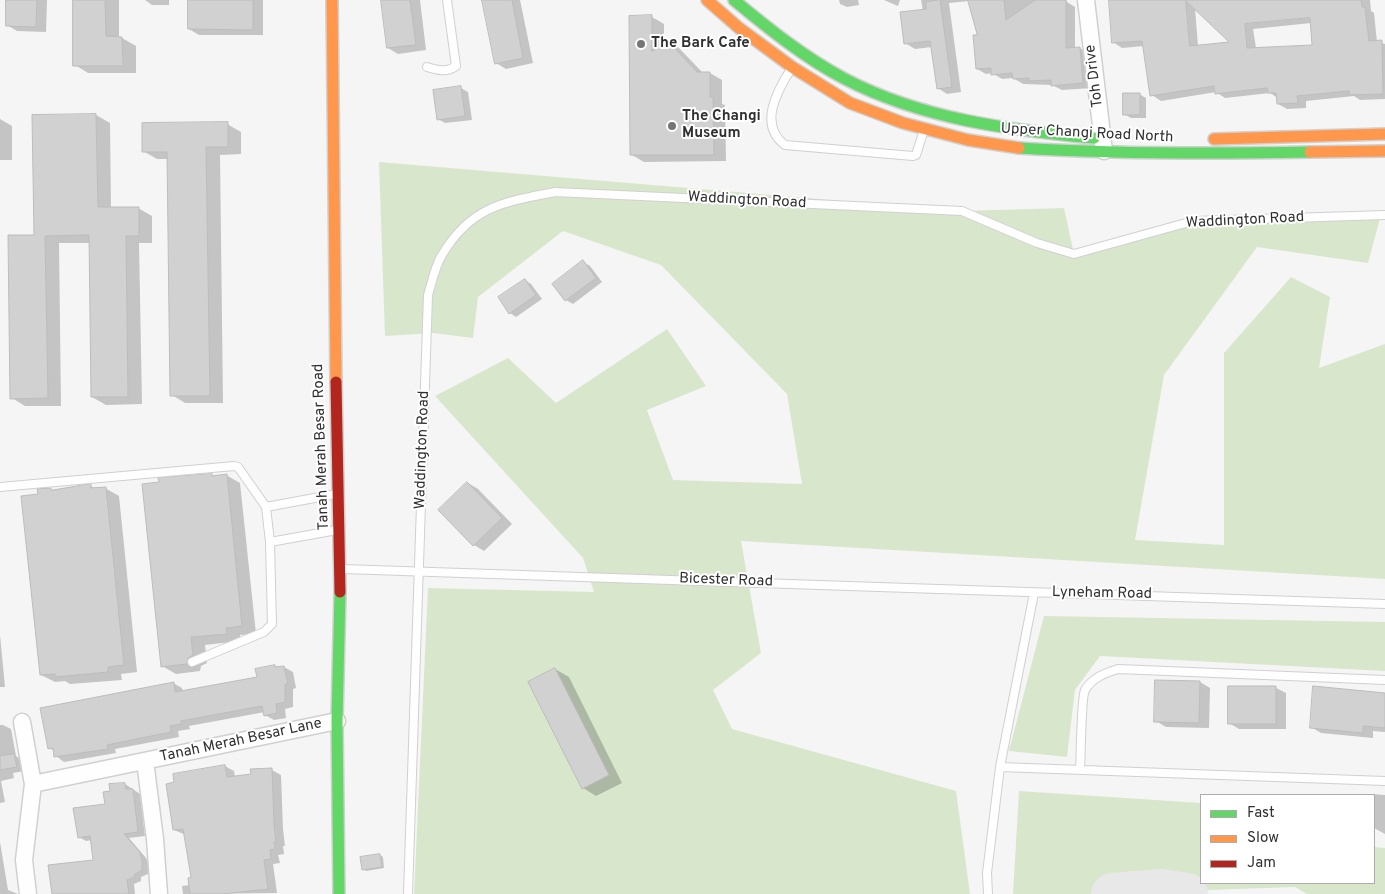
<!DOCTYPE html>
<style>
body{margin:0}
#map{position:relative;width:1385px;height:894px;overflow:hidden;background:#f5f5f6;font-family:Overpass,sans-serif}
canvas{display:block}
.legend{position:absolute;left:1200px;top:794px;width:175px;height:90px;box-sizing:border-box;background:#fff;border:1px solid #acacad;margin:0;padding:6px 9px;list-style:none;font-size:15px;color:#303031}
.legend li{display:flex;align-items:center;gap:10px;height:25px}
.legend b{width:25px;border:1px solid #acacad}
</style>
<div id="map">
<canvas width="1385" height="894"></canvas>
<ul class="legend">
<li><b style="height:6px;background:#63d668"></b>Fast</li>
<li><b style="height:6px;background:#ff974d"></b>Slow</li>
<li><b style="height:6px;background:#b3261e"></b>Jam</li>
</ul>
</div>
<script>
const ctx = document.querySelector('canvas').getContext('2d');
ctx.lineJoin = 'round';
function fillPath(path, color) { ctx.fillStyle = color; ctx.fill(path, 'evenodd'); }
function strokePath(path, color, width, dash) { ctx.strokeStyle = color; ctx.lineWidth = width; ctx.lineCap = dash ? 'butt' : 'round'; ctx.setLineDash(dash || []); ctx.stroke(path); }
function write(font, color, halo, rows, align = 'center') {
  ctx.font = font + ' Overpass,sans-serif'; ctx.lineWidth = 4; ctx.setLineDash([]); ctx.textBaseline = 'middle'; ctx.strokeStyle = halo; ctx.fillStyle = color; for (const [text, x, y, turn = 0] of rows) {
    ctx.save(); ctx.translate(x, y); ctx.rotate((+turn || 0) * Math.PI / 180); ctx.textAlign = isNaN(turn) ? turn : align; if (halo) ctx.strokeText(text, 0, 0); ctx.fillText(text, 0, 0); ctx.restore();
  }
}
const green = new Path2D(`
 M379,162L962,211L1064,208L1074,254L1193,221L1381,215L1368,263L1257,247L1164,375L1135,540L1224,545V353L1291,277L1330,297L1319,368L1385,344V579L741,541L761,653L713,690L732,729L956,791L970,894H414L428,588L594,592L583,558L435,396L508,358L556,403L667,329L706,386L647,410L673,480L802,484L787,394L661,265L563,231L478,297L473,338L433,333L385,336Z
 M1044,616L1385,622V671L1100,656L1075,690L1067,757L1009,751Z
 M1019,791L1201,803V883H1374V847L1385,848V894H1307L1295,887L1089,894H1013Z`);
const shadow = new Path2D(`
 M7,0H47L46,32L17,31L7,25Z
 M74,0H119V38H122L136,46V73H88L75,65Z
 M145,0H169V5H152Z
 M189,0H263V35H199L189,29Z
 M382,0H420L426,50L398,54L388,48Z
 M483,0H520L533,63L506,69L496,63Z
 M839,0H858L859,5L847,7L840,4Z
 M884,0H900L898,6Z
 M921,0H1066L1067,2L1075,7V49L1080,48L1089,54L1092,88L1062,90L1052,85L1023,84L1013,78L1002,79L992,73L986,74L977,69L978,36L969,1L949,3L961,92L947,94L938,88L932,47L915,49L905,43L923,11Z
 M1110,0H1370L1371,11L1374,13L1377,42L1385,44V99L1360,100L1354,96L1306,101V108L1287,109L1278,104V98L1270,93L1225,98L1216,92L1161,101L1152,95L1144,46L1122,48L1113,42ZM1195,8L1232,43L1198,46ZM1311,23L1313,46L1256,48L1253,29Z
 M652,17L664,24V42L666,40L678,47L703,73H710L722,80V104L725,105L726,161L644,162L632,155Z
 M461,88L468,92L472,120L445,123L438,119Z
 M1139,94L1146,98V118H1131L1124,114Z
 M96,115L110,123L111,208H138L152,216V243H139L142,404L106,405L92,397L90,243H59L61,406H25L12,398L35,236L34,116Z
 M0,119L12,126V160H0Z
 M227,124L241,132V154L220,155L223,403H185L172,395L168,159H157L143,151Z
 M583,262L590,266L602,282L573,304L566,300L554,284Z
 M525,280L531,284L542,299L516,317L510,313Z
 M212,475L215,477L226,475L240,483L256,634L240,635V641L205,645L207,663L201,666L200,671L176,674L162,666Z
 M468,483L478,489L512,524L484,551L474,545L440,510Z
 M91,486L96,489L105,488L119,496L137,672L121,674L122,680L70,684L65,681L55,682L41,675L39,495L50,489L53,491Z
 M0,635L5,687H0Z
 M275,666L278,668L284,667L293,672L296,688L293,689V707L285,709L286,718L274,720L265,715V712L189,726L190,729L178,731L179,737L115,749L116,753L64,762L56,756L55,751L49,748L173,683L182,688L183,692L258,678Z
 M555,669L569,677L622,783L596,796L583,788Z
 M1200,682L1210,688L1209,728L1166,727L1156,721Z
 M1276,688L1286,693V729H1239L1229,723Z
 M1385,693V732L1373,731V738L1321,733L1311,727Z
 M0,725H3L11,729L16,756L22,760L24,771L13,773L14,778L1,781L5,802L0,803Z
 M225,766L234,771L235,777L252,775V770H272L281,775L283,829L285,846H283L284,854L278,855L280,863L273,864L277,893L183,894L182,886L190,885L193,878L186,835L174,830Z
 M125,784L140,794L145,836L129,838L146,858L149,866L148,874L141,877V881L134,884L135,894H53L94,861L92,840L86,841L79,837L106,805L111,792Z
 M1371,794L1385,795V834L1374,828V795Z
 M0,842L8,890L18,894H0Z
 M380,855L383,857L384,868L366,871L363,869Z`);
const taxiway = new Path2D(`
 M1112,894L1161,890L1187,894`);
const building = new Path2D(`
 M6,0H37L36,27L6,26Z
 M73,0H105L106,36L122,37L123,66H73Z
 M188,0H253V30L188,29Z
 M381,0H410L416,45L387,48Z
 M482,0H512L523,58L495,64Z
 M940,0L952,87L937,89L930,41L904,44L900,12L926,9V2Z
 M968,0H1004L1006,20L1035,0H1066V48L1080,47L1083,83L1051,86V80L1029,81V78L1013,79L1012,73L991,75V68L976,69L973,35H977Z
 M1109,0H1361L1362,7H1365L1369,41L1382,40L1383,94L1350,95L1349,91L1297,96L1298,103L1277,104L1276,93H1268L1267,88L1215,94L1214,86L1150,96L1142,41L1112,43ZM1186,1L1229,42L1190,46ZM1310,18L1312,45L1247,48L1245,24Z
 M652,15V52L666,39L697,72H710V97H713L714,155H630L629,16Z
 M461,86L465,116L437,120L433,90Z
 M1123,93H1140V115H1123Z
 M96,114L98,207H139V236H126L128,397H91L89,235L45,236L48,398L10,399L8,235H34L32,115Z
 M228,122V147H206L210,396H170L167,152H142V123Z
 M583,260L596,278L565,301L552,284Z
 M525,279L536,295L509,314L498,297Z
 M212,474V476L227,474L242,626L226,628L227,634L191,637L193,655L188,658L187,664L161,667L142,484L159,482L158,478Z
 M467,482L502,518L473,546L438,510Z
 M91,484V488L106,487L124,665L108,667V672L55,677V674L40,675L21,496L38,494L37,489L51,488V490Z
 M275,665V667L284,666L288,684H285V702L276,704L277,713L264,716L262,706L181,721V724L170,726L171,732L107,745L108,749L54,757L53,748L48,749L40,708L174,682L175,692L257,677L255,669Z
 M555,668L609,775L582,789L528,682Z
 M1155,680L1200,681L1199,723L1154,722Z
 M1228,686H1276V724H1228Z
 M1313,686L1385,693V728L1363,726V733L1310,728Z
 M14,754L17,767L0,770V756Z
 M225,765L227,777L251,774L250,769L272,768L274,823L276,842H274L275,849L270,850L271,859L264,860L268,889L223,894H190L188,878L191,877L183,829L173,830L166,784L174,782L173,774Z
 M125,783L126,789H133L138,832L124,834L140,852L142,861V870L135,874L134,877L127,880L129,894H52L48,865L93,860L90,836L78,838L73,808L105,804L103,792L110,791L109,784Z
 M380,854L382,867L362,870L360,857Z`);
const lane = new Path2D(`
 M427,67C437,70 447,73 456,66L447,0
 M791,69C777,91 758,125 785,145L913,156L916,155L924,130
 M0,487L234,466L238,467L266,507L270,542L272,624L264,632L192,662
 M266,507L336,494
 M270,542L337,530
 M343,569L1385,604
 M1000,767L1385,781
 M1080,770C1081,757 1081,697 1085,690C1092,678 1105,673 1118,669L1385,680
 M408,894L428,295C432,282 435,266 442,255C471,206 504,202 555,192L962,211L1037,243L1074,254L1193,221L1385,215
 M988,894L987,873L1000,767L1034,593`);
const street = new Path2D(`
 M1086,0L1104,151
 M22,722L33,784L24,860L28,894
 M145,761L155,839L159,894
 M33,784L337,721`);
const fast = new Path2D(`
 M734,0C769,29 805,58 845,79C922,119 1009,130 1094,138
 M1019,148C1116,154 1213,154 1310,152
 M339,894L337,721L340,592`);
const slow = new Path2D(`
 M332,0L336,382
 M707,0L739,28L792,67L850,103L903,123L968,140L1019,148
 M1214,139L1385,134
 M1310,152L1385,151`);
const jam = new Path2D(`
 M336,382L340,592`);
const markers = [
 [641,44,5,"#757576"],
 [672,126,5,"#757576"]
];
const poiNames = [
 ["The Bark Cafe",651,44],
 ["The Changi",682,117],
 ["Museum",682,134]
];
const streetNames = [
 ["Toh Drive",1095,76,-97],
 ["Upper Changi Road North",1087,134,3],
 ["Waddington Road",747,201,3],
 ["Waddington Road",1245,221,-3],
 ["Tanah Merah Besar Road",322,447,-92],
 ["Waddington Road",423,450,-88],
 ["Bicester Road",726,581,2],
 ["Lyneham Road",1102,594,1],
 ["Tanah Merah Besar Lane",241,741,-12]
];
fillPath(green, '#d8e7cc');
fillPath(shadow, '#0003');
strokePath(taxiway, '#e8e8e8', 42);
fillPath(building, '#d2d1d1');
strokePath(building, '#bcbcbc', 1);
strokePath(lane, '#d0d0d1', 10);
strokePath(street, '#d0d0d1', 19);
strokePath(fast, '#d0d0d1', 14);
strokePath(slow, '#d0d0d1', 14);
strokePath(jam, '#d0d0d1', 14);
strokePath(lane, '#fefefe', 8);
strokePath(street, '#fefefe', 16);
strokePath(fast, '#63d668', 11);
strokePath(slow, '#ff974d', 11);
strokePath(jam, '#b3261e', 11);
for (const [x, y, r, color] of markers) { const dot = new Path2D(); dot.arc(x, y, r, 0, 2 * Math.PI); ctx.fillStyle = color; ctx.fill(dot); strokePath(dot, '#fff', 2); }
write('bold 15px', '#303031', '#fff', poiNames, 'left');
write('15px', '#303031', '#fff', streetNames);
</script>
